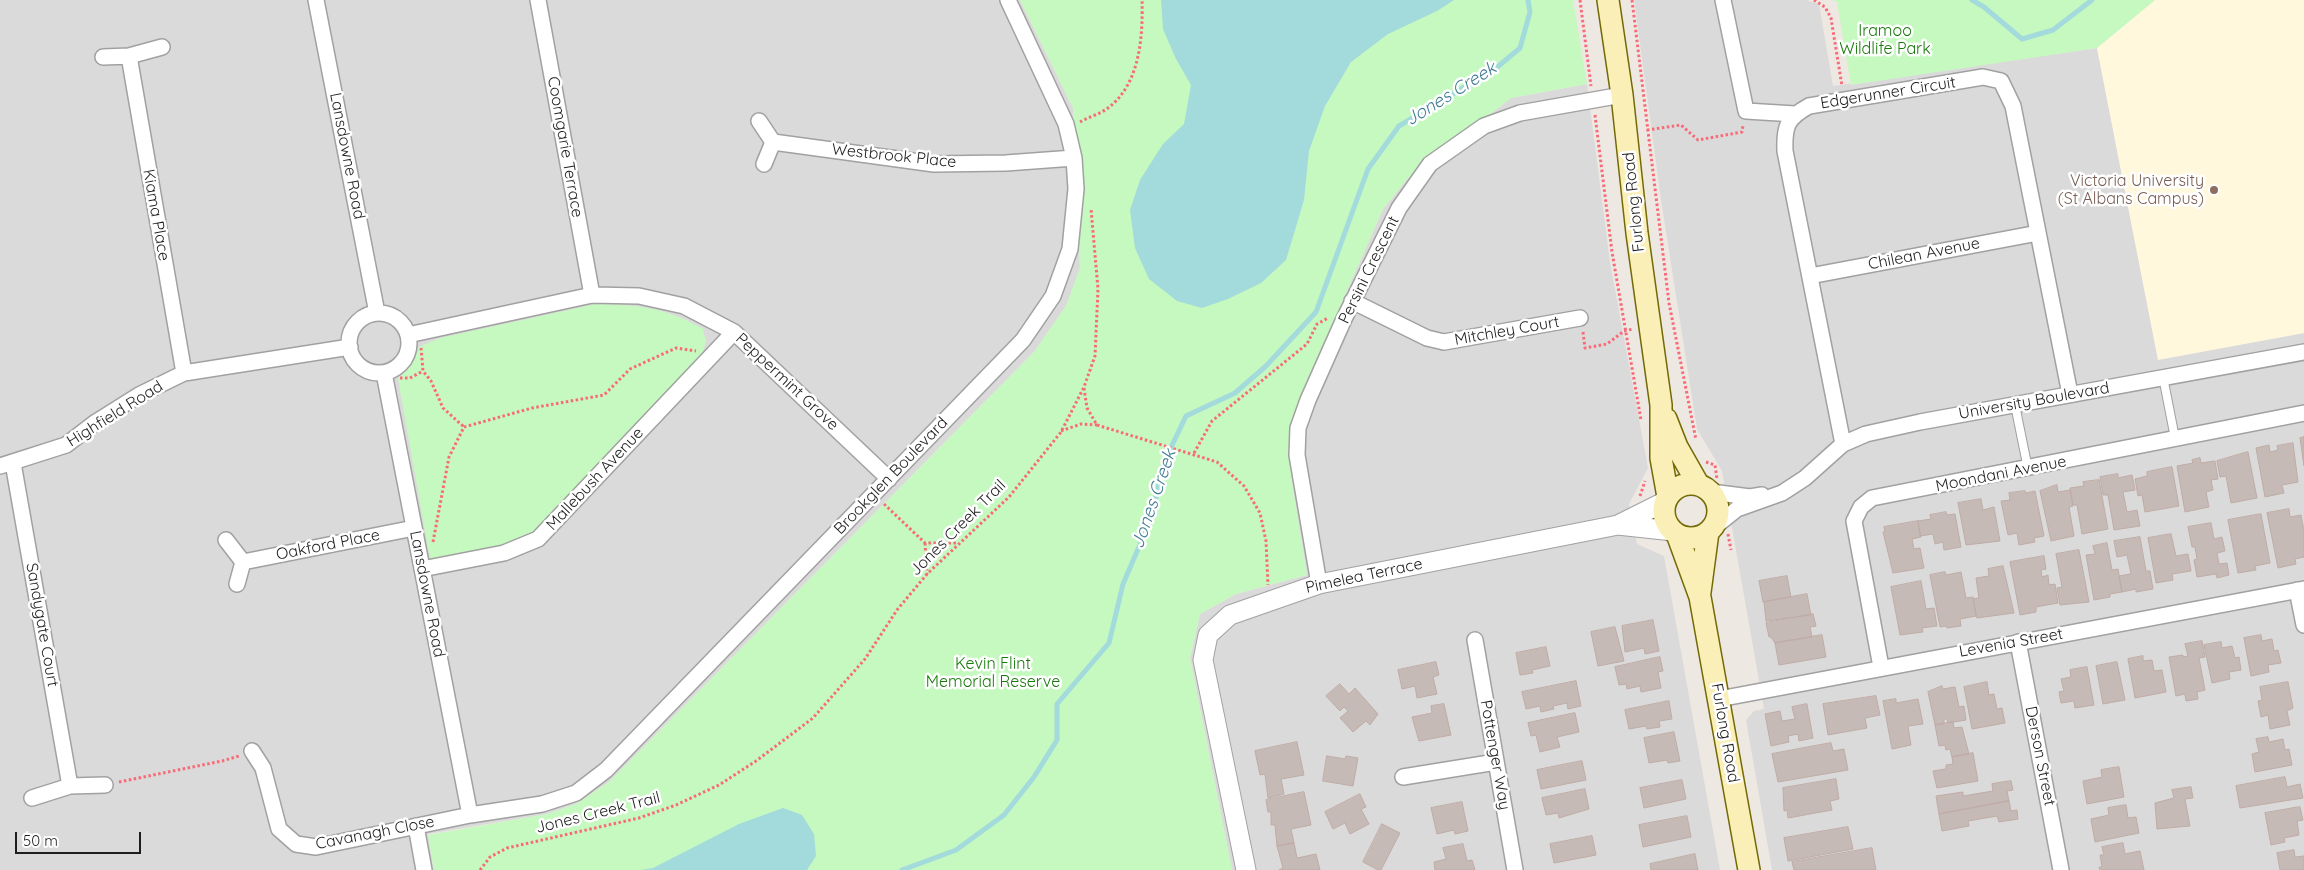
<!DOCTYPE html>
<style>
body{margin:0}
#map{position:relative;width:2304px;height:870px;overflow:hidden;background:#eee8e3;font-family:Quicksand,sans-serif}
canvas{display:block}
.scale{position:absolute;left:15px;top:832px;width:126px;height:22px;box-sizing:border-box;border:2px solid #1d1d1d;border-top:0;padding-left:6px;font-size:15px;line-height:18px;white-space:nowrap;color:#1d1d1d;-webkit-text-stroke:4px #fff;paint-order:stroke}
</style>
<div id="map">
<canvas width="2304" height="870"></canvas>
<div class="scale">50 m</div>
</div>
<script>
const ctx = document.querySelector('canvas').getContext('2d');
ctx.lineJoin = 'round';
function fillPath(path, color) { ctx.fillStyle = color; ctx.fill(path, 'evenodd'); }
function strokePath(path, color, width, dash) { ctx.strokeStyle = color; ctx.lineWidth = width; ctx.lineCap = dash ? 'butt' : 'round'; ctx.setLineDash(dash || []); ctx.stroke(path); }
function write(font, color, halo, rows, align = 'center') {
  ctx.font = font + ' Quicksand,sans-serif'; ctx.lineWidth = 5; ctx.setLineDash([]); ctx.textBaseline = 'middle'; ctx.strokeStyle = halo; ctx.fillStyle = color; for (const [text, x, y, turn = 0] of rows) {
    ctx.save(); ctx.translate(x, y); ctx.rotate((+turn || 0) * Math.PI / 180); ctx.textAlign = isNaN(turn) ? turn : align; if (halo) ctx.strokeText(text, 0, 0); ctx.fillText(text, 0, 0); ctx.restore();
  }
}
const residential = new Path2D(`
 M0,0H1020L1073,108L1080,268L1066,306L1034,352L609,782L576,804L547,814L428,834L434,870H0Z
 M1634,0H1806L1819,4L1833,86L2097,48L2158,359L2304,333V870H1772L1746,720L1754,711L1764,709L1722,471L1697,429L1661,200Z
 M1587,84L1610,262L1648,468L1629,504L1637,544L1664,556L1720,870H1232L1190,658L1200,614L1236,594L1307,575L1291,476V426L1308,379L1383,209L1408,178L1511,98Z`);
const education = new Path2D(`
 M2155,0H2304V333L2158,360L2097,48Z`);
const park = new Path2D(`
 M1020,0H1573L1587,84L1511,98L1408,178L1383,209L1308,379L1291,426V476L1307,575L1236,594L1200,614L1190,658L1232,870H434L428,835L547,814L576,804L609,782L1034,352L1066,306L1080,268L1073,108Z
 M1832,0H2155L2097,48L1851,85L1837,2Z
 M596,304C637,305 666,307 703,329L706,342L702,354L534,533L502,545L430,559L398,379L409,367L419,347L440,338Z`);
const water = new Path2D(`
 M1161,0H1454L1437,11L1388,34L1351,62L1325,106L1309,151L1304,200L1286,260L1261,283L1228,299L1202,308L1177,301L1149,279L1135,248L1130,210L1140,180L1163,144L1184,124L1191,85L1176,59L1163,29Z
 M783,808L802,815L814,834L816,856L807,870H641L653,868L739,824Z`);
const stream = new Path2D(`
 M1972,0L1984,7L2022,39L2053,30L2092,0
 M902,870L956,850L1004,815L1034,777L1057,740V704L1109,643L1123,584L1151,519L1164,462L1186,416L1235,393L1266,366L1316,312L1368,169L1399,126L1495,69L1520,48L1530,12L1528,0`);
const building = new Path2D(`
 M2304,437V466L2300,438Z
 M2293,443L2298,482L2282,485L2284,493L2265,497L2256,448L2269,445L2270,452L2278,450L2277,446Z
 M2248,452L2257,498L2231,503L2226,476L2220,477L2217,461Z
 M2200,458L2201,463L2215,461L2218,479L2211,480L2213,490L2206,492L2209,507L2185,512L2177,466L2193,463L2192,460Z
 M2172,467L2179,506L2145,512L2142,495L2138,496L2135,479L2147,476V472Z
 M2118,474V478L2132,475L2135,490L2123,492L2127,512L2137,510L2140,526L2114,530L2108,495H2103L2100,477Z
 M2099,480L2108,529L2082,534L2077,505H2073L2070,488L2084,486L2083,482Z
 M2057,485L2058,492L2070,490L2073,506L2069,507L2074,536L2051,541L2040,491Z
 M2025,491L2026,493L2035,491L2044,536L2034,538L2035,542L2019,545L2017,533L2008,535L2001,501L2010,500L2009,493Z
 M1981,499L1983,510L1994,507L2000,541L1966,545L1958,503Z
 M2289,509L2290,517L2301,515L2304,531V557L2295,559L2296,564L2278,568L2267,513Z
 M1946,512L1947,515L1955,514L1961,547L1944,550L1943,542L1935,544L1933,534L1920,536L1918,521L1931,519L1930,515Z
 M2261,514L2270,563L2255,566L2256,570L2238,573L2228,520Z
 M1918,521L1921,537L1912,539L1914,549L1920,548L1924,568L1893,573L1883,532H1885L1884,527Z
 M2211,523L2214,539L2222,537L2225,551L2217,553L2219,564L2227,563L2229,575L2217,578L2216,574L2197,577L2194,560L2197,559L2195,547H2192L2188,527Z
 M2171,534L2176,556L2188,554L2191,571L2172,574L2173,580L2156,583L2148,538Z
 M2140,537L2146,571H2150L2153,589L2136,592V589L2122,592L2119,576L2131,574L2127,555L2117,557L2114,541Z
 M2107,543L2112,570L2118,569L2122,592L2110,594V597L2094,600L2086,555L2095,554L2093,546Z
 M2079,550L2089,602L2060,605L2057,588L2062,587L2056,554Z
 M2044,556L2046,569L2041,570L2042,577L2048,575L2049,585L2055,584L2058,603L2036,607V612L2020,615L2010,562Z
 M2003,566L2014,613L1977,618L1973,599L1979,598L1976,578L1989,576L1988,569Z
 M1945,572L1946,575L1961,572L1966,598L1973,597L1976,616L1960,619L1961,626L1947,628L1946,626L1940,627L1930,575Z
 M1787,576L1791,597L1763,602L1759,581Z
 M1921,581L1926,609L1934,608L1937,626L1922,628L1923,632L1900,635L1891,587Z
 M1807,594L1811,615L1766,621L1764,602Z
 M1813,614L1816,626L1810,627L1812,637L1775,643L1771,637H1769L1766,623Z
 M1653,620L1659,651L1645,654L1644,648L1625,652L1622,626Z
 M1615,627L1624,661L1598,666L1591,632Z
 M1822,635L1826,657L1779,665L1775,643Z
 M2261,635L2262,641L2272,639L2274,651L2278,650L2281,663L2268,665L2269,672L2251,676L2244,638Z
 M2202,641L2205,657L2199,658L2205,690L2197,692L2198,699L2186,701L2185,694L2176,696L2169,657L2183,655V657L2188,656L2185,644Z
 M2221,642L2222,648L2232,646L2235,658L2239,657L2241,670L2229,672L2230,679L2212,683L2204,645Z
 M1546,647L1550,666L1532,670L1533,673L1520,675L1516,653Z
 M2143,656V661L2152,660L2154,671L2162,670L2166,692L2135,698L2128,659Z
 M1660,657L1663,671L1658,672L1661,688L1641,692L1640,686L1627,689L1626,684L1619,685L1615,667Z
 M1436,662L1439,675L1433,677L1437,694L1417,698L1415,686L1402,689L1398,670Z
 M2117,662L2125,700L2103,704L2096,666Z
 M2087,667L2094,705L2075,708L2074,701L2061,703L2059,692L2064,691L2061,679L2071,677L2070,670Z
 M1576,681L1581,706L1568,709L1567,703L1553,706L1554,709L1541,712L1540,706L1526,709L1522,692Z
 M1987,682L1989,695L1994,694L1997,709L2002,708L2005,723L1972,729L1964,687Z
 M2288,682L2293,708L2287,711L2290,725L2270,729L2268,715L2261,717L2258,701L2262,700L2260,687Z
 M1340,684L1349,694L1355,688L1378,714L1370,725L1366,721L1353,732L1340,718L1348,711L1344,707L1340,711L1326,696Z
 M1942,686L1943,689L1955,687L1959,707L1964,706L1966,720L1948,723L1947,719H1944V724L1935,725L1928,692Z
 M1876,696L1880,715L1865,718L1867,728L1828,735L1823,704Z
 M1896,699V703L1918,699L1923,724L1908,726L1911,745L1892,749L1883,701Z
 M1669,701L1672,719L1659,721L1660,727L1647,729L1646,726L1629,729L1625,710Z
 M1444,704L1451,735L1419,741L1412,717L1432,713L1431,706Z
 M1807,704L1813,738L1799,741L1798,734L1788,736L1789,742L1771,746L1765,714L1780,711L1782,721L1795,719L1792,707Z
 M1575,713L1579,732L1557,737L1560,747L1540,752L1536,735L1531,736L1528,723Z
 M1953,722L1954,728L1962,727L1969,754L1952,757L1950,749L1946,750L1945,745L1939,746L1935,725Z
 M1674,732L1680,761L1668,763L1667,760L1649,763L1644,738Z
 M2268,737L2269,742L2283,739L2285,750L2289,749L2292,765L2255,772L2252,754L2259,752L2256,739Z
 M1297,742L1304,775L1281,779L1284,794L1268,798L1265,774L1260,775L1255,751Z
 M1831,743L1833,751L1844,749L1848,770L1778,782L1772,754Z
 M1973,753L1978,781L1937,788L1933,771L1946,769V765L1953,764L1952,757Z
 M1327,756L1345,759L1346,756L1358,758L1353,786L1323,781Z
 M1582,761L1586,780L1541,789L1537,770Z
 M2119,767L2124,797L2087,804L2083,781L2102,777L2101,770Z
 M2285,777L2287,787L2300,784L2303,798L2240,808L2236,786Z
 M1836,779L1839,799L1830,801L1832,810L1788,818L1787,810L1784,811L1783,788Z
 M1682,780L1686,799L1644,808L1640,788Z
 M2011,781L2013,790L2007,791L2009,801L1939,814L1936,796L1963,792V796L1993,791L1992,784Z
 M2191,787L2193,798L2185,799L2190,826L2157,829L2155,803L2174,798L2172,790Z
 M1585,789L1589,809L1559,818L1558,813L1546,815L1542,798Z
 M1304,792L1311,825L1291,829L1294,843L1277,846L1275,825H1271V812H1268L1266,800Z
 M1360,794L1366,807L1361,809L1369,824L1350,834L1345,823L1333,829L1325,812Z
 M2009,801L2011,811L2017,810L2018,819L1999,822L1997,816L1968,821L1969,826L1942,831L1939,814Z
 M1462,802L1468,831L1455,834L1454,830L1437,834L1431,808Z
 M2126,805L2128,818L2136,817L2139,833L2095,842L2091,819L2109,815L2108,808Z
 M2300,807L2303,820L2297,821L2299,835L2284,838L2285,842L2271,845L2265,813Z
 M1687,816L1691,837L1643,847L1639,825Z
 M1382,824L1400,833L1381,870H1378L1363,862Z
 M1848,827L1853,849L1788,861L1784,838Z
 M1592,836L1596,855L1554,863L1550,844Z
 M1294,843L1297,858L1316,854L1320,870H1279L1283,868L1277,846Z
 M2123,843L2125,854L2140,851L2144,870H2100L2099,867H2102L2100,855H2104L2102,847Z
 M1463,844L1467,861L1472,860L1475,870H1435L1434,862L1446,859L1443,848Z
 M1872,848L1876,870H1794L1792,862Z
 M2294,850L2295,857L2304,856V870H2280L2277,853Z
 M1695,854L1698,870H1651L1650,864Z`);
const path = new Path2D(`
 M1580,0L1591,86
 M1632,0L1669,303L1696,440
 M1814,0L1825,7L1831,18L1842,86
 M1595,115L1612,252L1641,420
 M1080,122C1089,117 1100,114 1108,108C1140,84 1143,37 1142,0
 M1647,130L1681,125L1698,140L1742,132L1743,125
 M1583,332L1585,348L1607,344L1624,331L1633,329
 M421,348L423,371L431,381L443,408L464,427
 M400,378H410L423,371
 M1084,388L1087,408L1097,425L1217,462L1244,486L1260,513L1266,541L1268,585
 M1061,431L1081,424L1097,425
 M1194,453L1212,421L1307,344L1317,324L1328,318
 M1706,462L1715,465L1717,479
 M1640,496L1645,481
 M884,504L925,543H958
 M1728,534L1731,550
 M433,542L449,457L464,427L532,408L604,395L630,369L676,348L696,351
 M925,543L927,574
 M119,782L222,761L239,756
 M480,870L490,857L507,848L639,818L676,805L719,785L756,761L813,718L865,659L897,610L927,574L1009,497L1061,432L1084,387L1095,356L1098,289L1091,209`);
const service = new Path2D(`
 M2163,377L2175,438
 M2015,405L2028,469`);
const minor = new Path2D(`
 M316,0L377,313
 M538,0L592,295
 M1723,0L1746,111L1795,114
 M129,56L184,373
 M103,57L129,56L162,47
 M759,121L773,142L764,164
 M773,142L934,164L1006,163L1074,158
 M1810,276L2038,233
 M1352,301L1427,338L1444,342L1580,318
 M349 343a30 30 0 1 1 60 0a30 30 0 1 1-60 0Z
 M408,335L592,295L639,296L684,306L734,332L889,479
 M384,373L470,815
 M1843,444L1785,151C1784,126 1787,118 1809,106L1983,77L2001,81L2013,106L2070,394
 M13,463L70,786
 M0,466L66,445L96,422L139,395L184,373L350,347
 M1711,492L1750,497L1762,495
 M1712,529L1737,509L1782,493L1805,478L1843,444L1866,434L1920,422L2304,352
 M226,540L243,562L237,584
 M243,562L414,528
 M422,569L504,553L538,539L734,332
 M1319,584L1297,455L1298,428L1308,400L1344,319L1399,208L1430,164L1484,126L1520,113L1622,95
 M2297,590L2304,625
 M1475,640L1515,870
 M2018,642L2061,870
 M1881,667L1854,521L1861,507L1872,498L2304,413
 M1719,699L2304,589
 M252,751L263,768L279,829L296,844L316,847L470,815L542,804L576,793L606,770L1023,340L1053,296L1070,249L1076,189L1074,158L1066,124L1008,0
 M1403,777L1496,762
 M32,798L70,786L105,785
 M416,826L424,870`);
const tertiary = new Path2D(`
 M1618,525L1673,531
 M1246,870L1203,660L1208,635L1230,615L1319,584L1618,525L1666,501`);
const secondary = new Path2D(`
 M1608,0L1622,95L1637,233L1661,405V458L1668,497
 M1666,419L1677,447L1698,484
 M1664 511a27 27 0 1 1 54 0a27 27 0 1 1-54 0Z
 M1677,534L1700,597L1749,870
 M1700,592L1708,532`);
const markers = [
 [2214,190,5,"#8d6e63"]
];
const parkNames = [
 ["Iramoo",1885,31],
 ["Wildlife Park",1885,49],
 ["Kevin Flint",993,664],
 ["Memorial Reserve",993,682]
];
const streetNames = [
 ["Edgerunner Circuit",1888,93,-9],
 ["Coomgarie Terrace",565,147,80],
 ["Lansdowne Road",347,156,79],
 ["Westbrook Place",894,156,6],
 ["Furlong Road",1634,202,-96],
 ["Kiama Place",156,215,80],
 ["Chilean Avenue",1924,254,-11],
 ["Persini Crescent",1369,270,-64],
 ["Mitchley Court",1507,331,-10],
 ["Peppermint Grove",787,382,43],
 ["University Boulevard",2034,401,-10],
 ["Highfield Road",115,414,-32],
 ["Moondani Avenue",2001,474,-11],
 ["Brookglen Boulevard",891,476,-46],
 ["Mallebush Avenue",595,479,-47],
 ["Jones Creek Trail",958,528,-45],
 ["Oakford Place",328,545,-11],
 ["Pimelea Terrace",1364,576,-12],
 ["Lansdowne Road",427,594,79],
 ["Sandygate Court",42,625,80],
 ["Levenia Street",2011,643,-10],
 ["Furlong Road",1725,733,80],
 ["Pottenger Way",1495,755,80],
 ["Derson Street",2040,756,79],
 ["Jones Creek Trail",598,813,-14],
 ["Cavanagh Close",375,833,-11]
];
const educationNames = [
 ["Victoria University",2204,181],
 ["(St Albans Campus)",2204,199]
];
const waterNames = [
 ["Jones Creek",1451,94,-32],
 ["Jones Creek",1154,499,-71]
];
fillPath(residential, '#dbdada');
fillPath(education, '#fff8dc');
fillPath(park, '#c6f9c0');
fillPath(water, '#a3dadc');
strokePath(stream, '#a3dadc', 5);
fillPath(building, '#c6bab6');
strokePath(building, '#c0aca6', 1);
strokePath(service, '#a1a1a1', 10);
strokePath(minor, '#a1a1a1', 18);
strokePath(tertiary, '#a1a1a1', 21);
strokePath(secondary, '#736905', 24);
strokePath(path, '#f96a77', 3, [2.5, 2.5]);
strokePath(service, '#fff', 8);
strokePath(minor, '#fff', 15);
strokePath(tertiary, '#fff', 19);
strokePath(secondary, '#f9efb7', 21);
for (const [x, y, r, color] of markers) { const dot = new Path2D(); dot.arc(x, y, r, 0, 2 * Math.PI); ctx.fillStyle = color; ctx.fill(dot); strokePath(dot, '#fff', 2); }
write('16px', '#197a0c', '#fff', parkNames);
write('16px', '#1d1d1d', '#fff', streetNames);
write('16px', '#785e54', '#fff', educationNames, 'right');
write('italic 18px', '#417c95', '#fff', waterNames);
</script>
